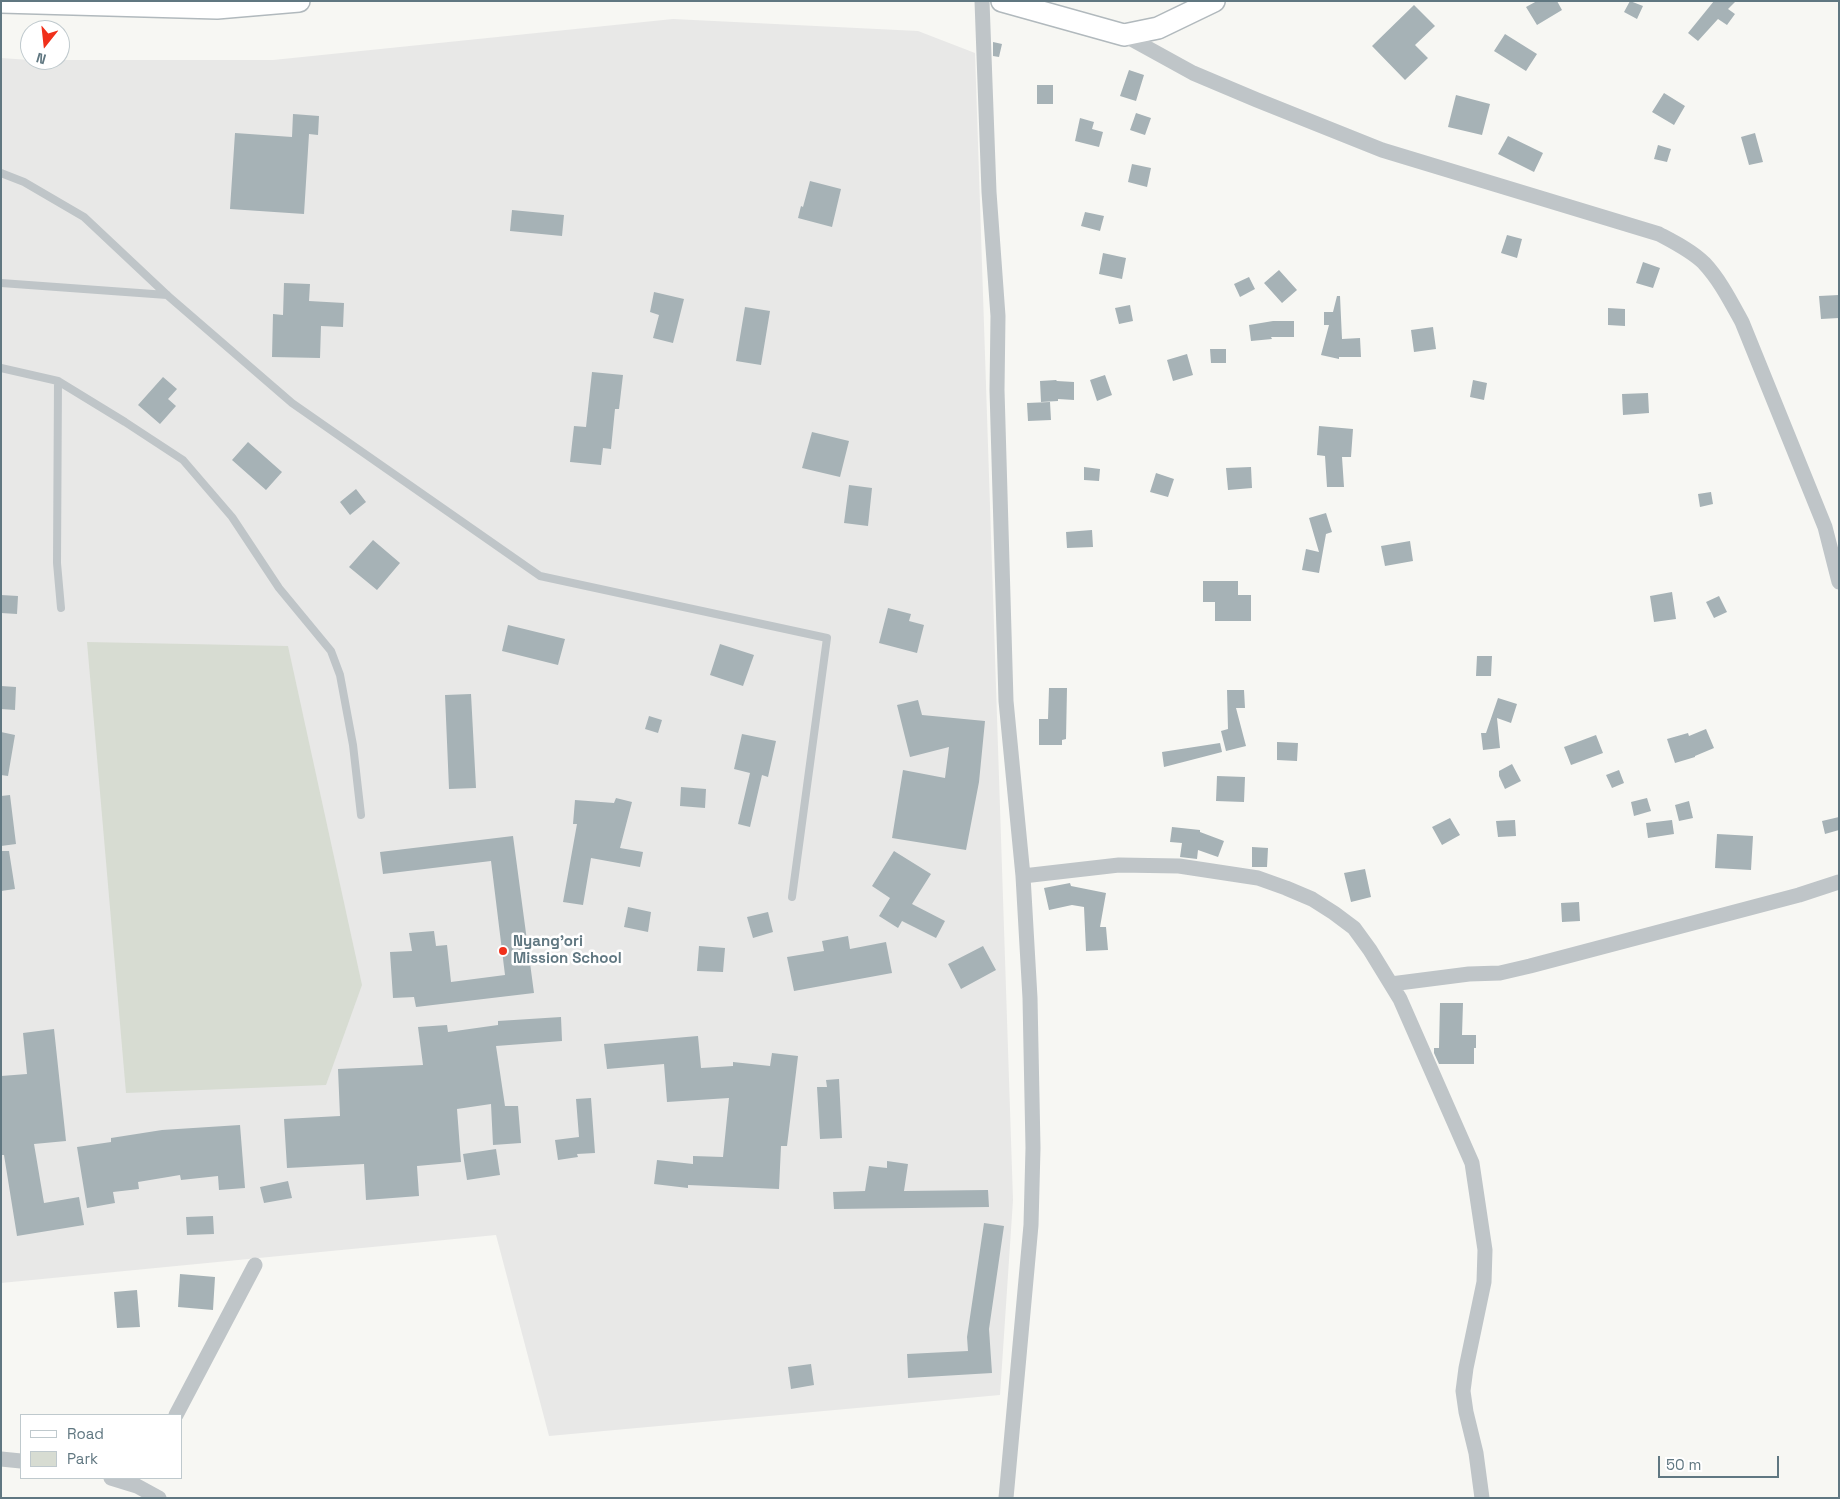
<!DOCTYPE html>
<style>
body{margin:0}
#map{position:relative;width:1840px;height:1499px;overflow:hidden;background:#f7f7f3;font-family:"Space Grotesk",sans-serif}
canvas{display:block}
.frame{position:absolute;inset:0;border:2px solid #607781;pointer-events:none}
.legend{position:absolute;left:20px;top:1414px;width:162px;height:65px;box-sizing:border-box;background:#fff;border:1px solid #bfc9cd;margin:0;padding:6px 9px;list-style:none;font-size:15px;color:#607781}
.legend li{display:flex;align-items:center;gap:10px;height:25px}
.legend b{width:25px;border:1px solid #bfc9cd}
.north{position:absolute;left:20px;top:20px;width:50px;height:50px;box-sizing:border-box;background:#fff;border:1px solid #bfc9cd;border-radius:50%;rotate:196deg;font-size:14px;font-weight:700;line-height:20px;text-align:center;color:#607781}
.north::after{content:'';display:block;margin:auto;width:18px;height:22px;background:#f0301b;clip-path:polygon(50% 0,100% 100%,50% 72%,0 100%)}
.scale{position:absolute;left:1658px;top:1456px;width:121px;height:22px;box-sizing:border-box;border:2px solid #607781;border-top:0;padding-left:6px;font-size:15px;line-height:18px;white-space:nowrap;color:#607781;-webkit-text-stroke:4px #fff;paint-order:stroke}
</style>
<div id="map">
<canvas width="1840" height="1499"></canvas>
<div class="frame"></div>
<ul class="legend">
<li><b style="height:6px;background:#fff"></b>Road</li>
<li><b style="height:14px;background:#d7dcd2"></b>Park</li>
</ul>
<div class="north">N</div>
<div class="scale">50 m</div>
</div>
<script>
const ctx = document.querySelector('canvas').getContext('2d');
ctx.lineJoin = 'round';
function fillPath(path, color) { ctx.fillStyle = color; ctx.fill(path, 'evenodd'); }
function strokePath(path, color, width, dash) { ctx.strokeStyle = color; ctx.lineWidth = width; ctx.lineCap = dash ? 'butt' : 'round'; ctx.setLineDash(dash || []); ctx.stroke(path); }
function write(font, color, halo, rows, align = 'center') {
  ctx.font = font + ' "Space Grotesk",sans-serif'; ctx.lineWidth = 5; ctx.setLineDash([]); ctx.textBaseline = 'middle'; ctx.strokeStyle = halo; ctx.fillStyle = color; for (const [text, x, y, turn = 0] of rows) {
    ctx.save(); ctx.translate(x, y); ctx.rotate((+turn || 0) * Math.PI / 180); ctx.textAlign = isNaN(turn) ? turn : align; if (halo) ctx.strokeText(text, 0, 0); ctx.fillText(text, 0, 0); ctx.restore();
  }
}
const built = new Path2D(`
 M673,19L918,31L975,53L1013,1200L1000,1395L549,1436L496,1235L1,1283V58L30,60H273Z`);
const green = new Path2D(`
 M87,642L288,646L362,985L326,1085L126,1093Z`);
const building = new Path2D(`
 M1537,1H1557L1562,10L1537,25L1526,7Z
 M1630,1L1643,6L1637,19L1624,12Z
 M1714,1H1736L1728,9L1735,14L1727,25L1718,19L1698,41L1688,33Z
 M1414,5L1435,26L1415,45L1428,58L1405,80L1372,46Z
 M1505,34L1537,54L1526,71L1494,51Z
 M993,42L1002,44L999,57L993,56Z
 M1129,70L1144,75L1136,101L1120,96Z
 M1037,85H1053V104H1037Z
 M1664,93L1685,106L1674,125L1652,112Z
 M1456,95L1490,104L1482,135L1448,127Z
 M1136,113L1151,118L1145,135L1130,130Z
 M293,114L319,116L318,135L309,134L304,214L230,209L235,133L292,137Z
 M1080,118L1094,122L1092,129L1103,132L1099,147L1075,141Z
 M1755,133L1763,162L1749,165L1741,137Z
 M1508,136L1543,153L1534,172L1498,154Z
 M1658,145L1671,149L1667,162L1654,159Z
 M1132,164L1151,168L1147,187L1128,182Z
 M810,181L841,189L832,227L798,218L801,206L803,207Z
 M512,210L564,215L562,236L510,231Z
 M1085,212L1104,216L1100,231L1081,226Z
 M1507,235L1522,239L1517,258L1501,253Z
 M1103,253L1126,258L1122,279L1099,274Z
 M1643,262L1660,268L1653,288L1636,283Z
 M1279,270L1297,290L1282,303L1264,283Z
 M1249,277L1255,289L1240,297L1234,284Z
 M284,283L310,284L309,301L344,303L343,327L321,326L320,358L272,357L273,314L283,315Z
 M654,292L684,299L673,343L653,338L659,315L650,312Z
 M1839,295V318L1821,319L1819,296Z
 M1337,296H1340L1342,339L1360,338L1361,357H1339V359L1321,355L1329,325H1324V312H1333Z
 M1130,305L1133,321L1119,324L1115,308Z
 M745,307L770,311L761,365L736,361Z
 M1608,308L1625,309V326L1608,325Z
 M1273,321H1294V337H1271L1272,339L1251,341L1249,325Z
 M1433,327L1436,349L1414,352L1411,330Z
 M1210,349H1226V363H1211Z
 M1187,354L1193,375L1173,381L1167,360Z
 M592,372L623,375L619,409H615L611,449L603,448L601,465L570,462L574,426L586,427Z
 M1105,375L1112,395L1097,401L1090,380Z
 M163,377L177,389L168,399L176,406L160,424L138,405Z
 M1056,380L1057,381L1074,382V400L1058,399V401L1041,402L1040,381Z
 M1473,380L1487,383L1484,400L1470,397Z
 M1648,393L1649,413L1623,415L1622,394Z
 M1050,402L1051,420L1028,421L1027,403Z
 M1319,426L1353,429L1351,457H1342L1344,487H1327L1325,456L1317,455Z
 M812,432L849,441L840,477L802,468Z
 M248,442L282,472L266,490L232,460Z
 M1084,467L1100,469L1099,481L1084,480Z
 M1251,467L1252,488L1228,490L1226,468Z
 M1156,473L1174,479L1168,497L1150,492Z
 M849,485L872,488L868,526L844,523Z
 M356,489L366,502L350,515L340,502Z
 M1711,492L1713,504L1700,507L1698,494Z
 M1326,513L1332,532L1326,534L1319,573L1302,570L1306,549L1319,552L1309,518Z
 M1092,530L1093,547L1067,548L1066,532Z
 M373,540L400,563L377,590L349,567Z
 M1410,541L1413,561L1385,566L1381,546Z
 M1203,581H1238V595H1251V621H1215V602H1203Z
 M1672,592L1676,619L1654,622L1650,596Z
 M1,595L18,596L17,614L1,613Z
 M1719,596L1727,612L1714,618L1706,602Z
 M888,608L911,614L909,621L924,625L917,653L879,643Z
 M508,625L565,639L558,665L502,651Z
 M720,644L754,655L743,686L710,675Z
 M1477,656H1492L1491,676H1476Z
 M1,686L16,687L15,710L1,709Z
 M1049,688H1067L1066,739L1062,740V745H1039V719H1048Z
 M1227,690H1244L1245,708H1236L1246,746L1226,751L1221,731L1228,729Z
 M471,694L476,788L449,789L445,695Z
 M1498,698L1517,704L1511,723L1497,718L1500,748L1483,750L1481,733H1486Z
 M918,700L922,715L985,721L979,782L966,850L892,838L903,770L945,778L949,747L910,757L897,705Z
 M649,716L662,720L658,733L645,729Z
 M1706,729L1714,748L1695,756V757L1675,763L1667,739L1688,733L1689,736Z
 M1,732L15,735L8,776L1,775Z
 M742,734L776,741L768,777L762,775L750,827L738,824L750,773L734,769Z
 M1596,735L1603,753L1571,765L1564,747Z
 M1277,742L1298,743L1297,761L1277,760Z
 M1220,743L1222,752L1164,767L1162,752Z
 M1512,764L1521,781L1505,789L1499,776V771Z
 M1619,770L1624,783L1612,788L1606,775Z
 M1217,776L1245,777L1244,802L1216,801Z
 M681,787L706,789L705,808L680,806Z
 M10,795L16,844L1,846V796Z
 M616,798L632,802L620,848L643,852L640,867L591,858L583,905L563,902L577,824H573L575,800L614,803Z
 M1647,798L1651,811L1634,816L1631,802Z
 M1689,801L1693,818L1679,821L1675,805Z
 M1839,817V830L1825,834L1822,821Z
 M1450,818L1460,835L1442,845L1432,827Z
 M1515,820L1516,836L1498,837L1496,821Z
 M1672,820L1674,834L1648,838L1646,823Z
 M1172,827L1200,830V832L1224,841L1218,857L1198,850L1197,859L1180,857L1182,843L1170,842Z
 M1717,834L1753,836L1751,870L1715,868Z
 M513,836L534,993L416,1007L414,997L393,998L390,952L412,951L409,933L434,931L436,946L447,945L451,982L505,975L491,861L383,874L380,852Z
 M1252,847L1268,848L1267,867H1252Z
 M1,851H9L15,889L1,891Z
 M894,851L931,874L912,904L945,921L936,938L902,921L898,928L879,916L890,898L872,886Z
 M1365,869L1371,897L1351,902L1344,873Z
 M1070,883L1071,886L1106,893L1100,927H1106L1108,950L1086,951L1084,907L1072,905L1049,910L1044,888Z
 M1579,902L1580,921L1562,922L1561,903Z
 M628,907L651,912L648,932L624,927Z
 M768,912L773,932L753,938L747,917Z
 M848,936L850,949L886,942L892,973L794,991L787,957L824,951L822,941Z
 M699,946L725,948L723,972L697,971Z
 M983,946L996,970L961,989L948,964Z
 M1440,1003H1463L1462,1035H1476V1048H1474V1064H1439L1434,1053V1048H1439Z
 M561,1017L562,1041L496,1046L505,1106H518L521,1143L493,1145L491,1104L457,1109L461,1162L417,1166L419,1196L366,1200L364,1164L287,1168L284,1119L340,1116L338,1069L423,1065L418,1027L447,1025L448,1032L498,1025V1021Z
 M54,1029L66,1141L34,1144L44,1203L79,1197L84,1225L17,1236L4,1155H1V1076L27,1074L23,1033Z
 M698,1036L701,1068L733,1066V1062L770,1066L772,1053L798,1056L787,1146H781L779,1189L688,1185V1188L654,1184L657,1160L693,1164V1156L723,1157L729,1098L667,1102L664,1064L607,1069L604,1044Z
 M839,1079L842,1138L820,1139L817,1087H827L826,1080Z
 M591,1098L595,1153L577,1154L578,1157L558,1160L555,1140L579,1137L576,1099Z
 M240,1125L245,1188L219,1190L218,1176L181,1180L180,1175L138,1182L139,1189L113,1192L115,1203L87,1208L77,1147L111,1142V1138L162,1130Z
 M496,1149L500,1175L467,1180L463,1154Z
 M887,1161L908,1164L904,1191L988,1190L989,1207L834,1209L833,1192L865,1191L869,1166L887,1168Z
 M288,1181L292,1198L264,1203L260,1187Z
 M213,1216L214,1234L187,1235L186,1217Z
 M984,1223L1004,1226L989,1329L992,1373L908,1378L907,1354L968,1351L967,1337Z
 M180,1274L215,1277L213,1310L178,1307Z
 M137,1290L140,1327L117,1328L114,1292Z
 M811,1364L814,1385L791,1389L788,1367Z`);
const service = new Path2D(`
 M1,173L24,182L84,217L167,295L292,403L540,576L827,638L792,897
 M1,283L167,295
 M1,368L58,381L125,422L183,460L232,517L279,588L331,651L340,675L353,745L361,815
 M58,381L57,563L61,608`);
const minor = new Path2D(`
 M982,1L989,192L998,316L997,390L1006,701L1023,876L1030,998L1033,1148L1031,1225L1006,1498
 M1124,35L1193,73L1257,100L1382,150L1659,234C1674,242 1692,251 1704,263C1720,280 1731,302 1742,322L1825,527L1839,582
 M1023,876L1119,865L1179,866L1258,878L1286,888L1312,899L1334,913L1354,928L1370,950L1400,999L1472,1163L1485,1250L1484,1282L1466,1368L1463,1391L1466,1412L1476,1453L1482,1498
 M1391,984L1469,974L1500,973L1530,966L1799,895L1839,882
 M176,1415L255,1265
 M1,1459L21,1461
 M111,1478L137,1486L159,1498`);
const secondary = new Path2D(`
 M1002,1L1124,35L1158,28L1214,1
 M1,2L217,8L299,1`);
const markers = [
 [503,951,5,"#f0301b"]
];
const poiNames = [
 ["Nyang'ori",513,942],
 ["Mission School",513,959]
];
fillPath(built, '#e8e8e7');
fillPath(green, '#d7dcd2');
fillPath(building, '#a6b2b6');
strokePath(secondary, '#b1b9bd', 24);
strokePath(service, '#bfc5c8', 8);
strokePath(minor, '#bfc5c8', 15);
strokePath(secondary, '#fff', 21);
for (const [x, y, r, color] of markers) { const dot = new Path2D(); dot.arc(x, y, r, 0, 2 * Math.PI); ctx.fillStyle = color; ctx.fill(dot); strokePath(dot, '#fff', 2); }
write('bold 15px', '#607781', '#fff', poiNames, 'left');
</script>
